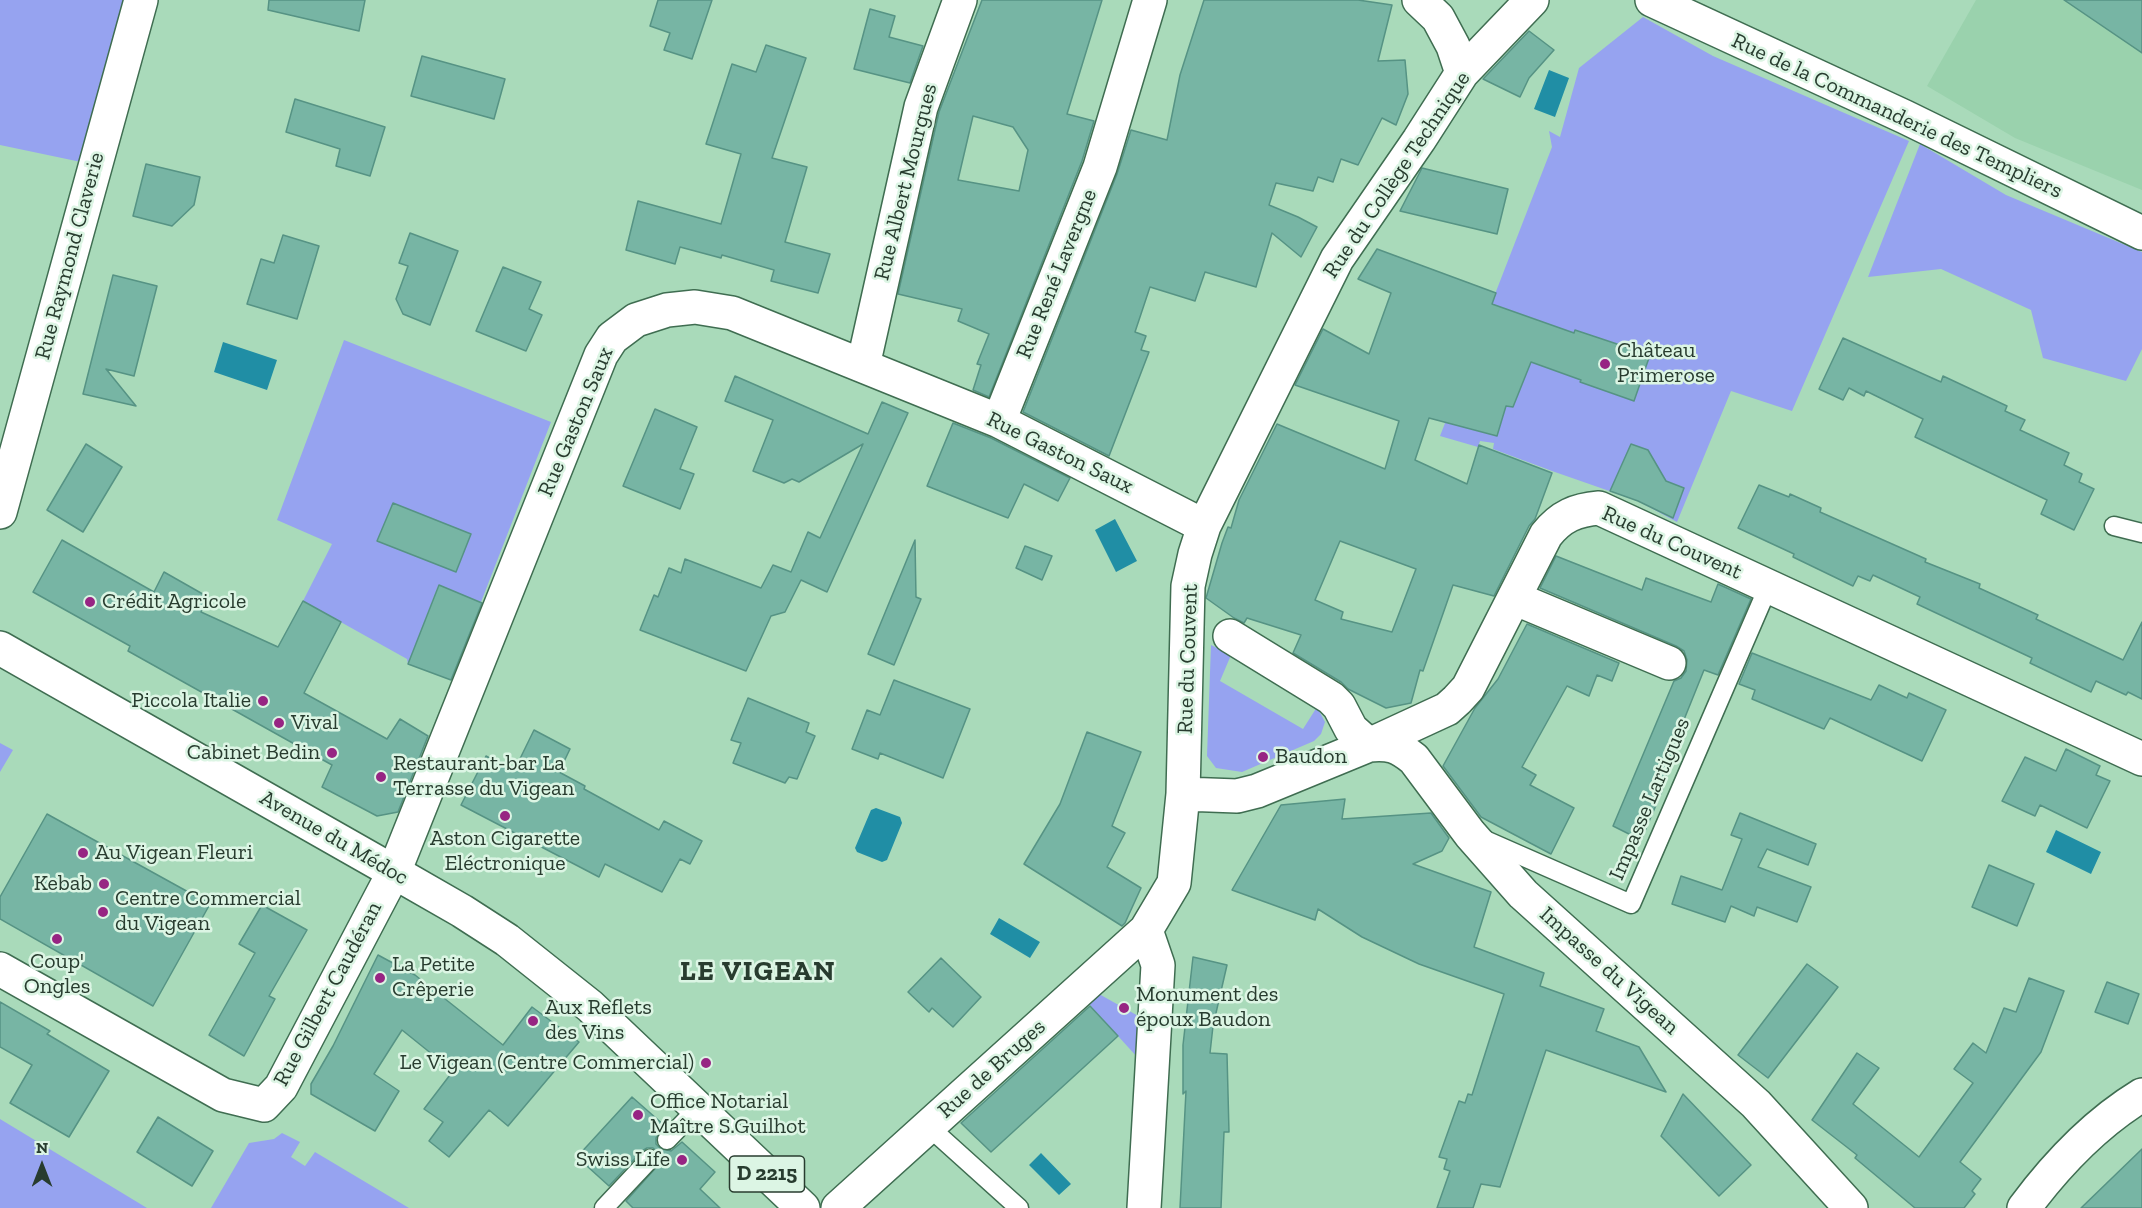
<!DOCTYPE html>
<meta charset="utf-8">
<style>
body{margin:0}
#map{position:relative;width:2142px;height:1208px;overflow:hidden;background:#a9daba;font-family:"Zilla Slab",serif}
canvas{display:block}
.north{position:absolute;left:12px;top:1136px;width:60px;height:60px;-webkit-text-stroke:4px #dcf5e4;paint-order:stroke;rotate:0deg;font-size:16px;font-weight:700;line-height:24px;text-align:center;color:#283c2f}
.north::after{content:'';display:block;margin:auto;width:21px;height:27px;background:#283c2f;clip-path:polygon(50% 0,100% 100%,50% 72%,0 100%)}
</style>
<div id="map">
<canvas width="2142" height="1208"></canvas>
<div class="north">N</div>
</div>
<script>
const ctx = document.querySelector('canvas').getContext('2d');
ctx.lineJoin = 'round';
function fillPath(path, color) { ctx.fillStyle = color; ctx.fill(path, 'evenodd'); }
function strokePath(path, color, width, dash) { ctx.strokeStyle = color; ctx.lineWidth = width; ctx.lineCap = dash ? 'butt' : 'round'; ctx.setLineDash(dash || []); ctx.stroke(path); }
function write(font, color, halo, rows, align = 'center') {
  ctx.font = font + ' "Zilla Slab",serif'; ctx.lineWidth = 5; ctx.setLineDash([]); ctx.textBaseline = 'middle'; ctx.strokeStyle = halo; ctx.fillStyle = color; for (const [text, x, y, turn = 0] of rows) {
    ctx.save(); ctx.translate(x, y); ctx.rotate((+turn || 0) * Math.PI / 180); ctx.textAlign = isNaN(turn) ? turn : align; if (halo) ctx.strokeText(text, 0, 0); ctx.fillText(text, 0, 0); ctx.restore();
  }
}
const built = new Path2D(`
 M1976,0H2142V190L2015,138L1927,86Z`);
const green = new Path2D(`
 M0,0H124L81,162L0,145Z
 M1643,17L1713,56L1909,141L1792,411L1731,391L1677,522L1638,501L1552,471L1493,449L1494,443L1480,441L1478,447L1440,436L1552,147L1549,131L1560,137L1579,68Z
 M1920,144L2006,195L2142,252V349L2126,381L2043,358L2031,310L1941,269L1868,277Z
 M344,340L551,422L481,602L438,586L408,664L407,659L303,601L332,544L277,520Z
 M1211,645L1231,655L1220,681L1303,729L1317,707L1325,722L1321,734L1314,741L1242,772L1216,768L1207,756Z
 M0,743L13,750L0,772Z
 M1099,994L1140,1017L1138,1058L1088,1003Z
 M0,1119L147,1208H0Z
 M282,1133L300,1142L291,1157L305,1166L315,1152L409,1208H211L249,1143L274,1139Z`);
const water = new Path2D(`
 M1549,70L1569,78L1555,117L1534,109Z
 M223,342L277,360L267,390L214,372Z
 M1115,519L1137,561L1116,572L1095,530Z
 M876,808L900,817L902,823L887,860L882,862L857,852L855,848L871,810Z
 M2056,830L2101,852L2091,874L2046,852Z
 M999,918L1040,942L1030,958L990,934Z
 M1041,1153L1071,1184L1059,1195L1029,1165Z`);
const building = new Path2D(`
 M269,0H365L359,31L268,10Z
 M658,0H712L692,59L664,50L670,33L650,26Z
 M982,0H1102L1067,114L1094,121L1082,161L989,397L973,390L981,365L977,364L989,334L958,321L962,309L898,294L939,112ZM973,116L1013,127L1028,150L1019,191L958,180Z
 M1204,0H1358L1392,5L1378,61L1405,60L1408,94L1396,125L1382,118L1358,165L1341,159L1333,182L1318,177L1313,191L1276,183L1269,205L1298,217L1317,227L1301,257L1272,233L1256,287L1205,272L1195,301L1150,287L1135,332L1146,336L1141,350L1149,352L1109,456L1023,412L1117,174L1131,130L1167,140L1180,75Z
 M2064,0H2142V53Z
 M870,9L895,16L889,37L923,46L910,83L854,69Z
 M1529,31L1554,50L1529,78L1520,97L1483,79Z
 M766,45L806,58L772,158L807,167L785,242L830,254L818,293L771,281L774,270L722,255L721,258L680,247L675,264L626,250L638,201L721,224L741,154L706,144L732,64L756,72Z
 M422,56L505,79L494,119L411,96Z
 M295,99L385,127L370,176L336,166L340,149L286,132Z
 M146,164L200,177L194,205L172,226L133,216Z
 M1422,168L1508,189L1497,234L1400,211Z
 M410,233L458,251L430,325L403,314L396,299L408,266L399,263Z
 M283,235L319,246L297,319L247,304L261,259L274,263Z
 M1377,249L1496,293L1492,304L1574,333L1575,330L1650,355L1634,401L1580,382L1581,380L1531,362L1513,407L1506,406L1497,436L1429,418L1415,460L1467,484L1479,445L1552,473L1535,519L1529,526L1494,596L1453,585L1423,671L1420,670L1411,703L1386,708L1348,689L1341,682L1293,653L1301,635L1247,618L1244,623L1234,618L1206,598L1222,543L1228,527L1231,528L1239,500L1277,424L1385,469L1399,421L1295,385L1323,329L1369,354L1391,293L1358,279ZM1340,541L1416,569L1392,632L1341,619L1343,612L1315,600Z
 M503,267L541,282L529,309L542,315L526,351L476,331Z
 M113,275L157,286L134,376L106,369L136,406L83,394Z
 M1843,338L1941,382L1943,376L2007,406L2005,411L2025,420L2020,430L2069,453L2064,465L2082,474L2079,482L2094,489L2074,530L2041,514L2047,500L1915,437L1923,419L1866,391L1864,396L1849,388L1843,400L1819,389Z
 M735,376L868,434L882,402L908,413L827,592L801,580L785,612L771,616L746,671L640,630L654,595L658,597L669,568L681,573L685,559L761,588L773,565L791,572L808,532L820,538L863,444L799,482L792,479L784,483L753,471L773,420L725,401Z
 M655,409L697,427L680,469L694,474L680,509L623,486Z
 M953,423L991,438L1070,478L1058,501L1024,484L1008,518L927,486Z
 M86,444L122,467L83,532L47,510Z
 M1631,444L1648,450L1666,481L1684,488L1673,518L1638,501L1610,491Z
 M1759,485L1789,497L1790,494L1821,508L1820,512L1926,559L1925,562L1980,584L1979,588L2038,615L2036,619L2123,660L2142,622V699L2128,692L2126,695L2096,681L2091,692L2030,663L2032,658L1917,604L1920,597L1873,575L1870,581L1858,576L1853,586L1793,557L1794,554L1738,528Z
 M393,503L471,534L456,572L377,541Z
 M62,540L154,592L164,572L208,597L201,612L278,647L303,601L341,622L304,693L387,739L400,719L428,736L398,812L377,816L322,787L332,765L128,651L130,646L33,592Z
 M915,540L916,597L921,599L894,665L868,654Z
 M1025,546L1052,556L1042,580L1016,568Z
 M1556,556L1642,590L1646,578L1711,602L1718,584L1751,599L1718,675L1704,670L1673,747L1677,748L1661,788L1663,789L1641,840L1613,826L1674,681L1681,678L1686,671L1687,660L1684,651L1676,646L1540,588Z
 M439,585L482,603L451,680L408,664Z
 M1527,624L1619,663L1612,681L1597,675L1589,696L1567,686L1522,767L1536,775L1530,785L1574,808L1551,854L1481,817L1443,766L1475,708L1498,679Z
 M1752,653L1871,700L1879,685L1907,698L1909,693L1946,710L1922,761L1830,718L1824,729L1752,699L1755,690L1739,684Z
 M894,680L970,709L943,778L880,753L878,759L852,749L867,710L880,715Z
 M748,698L809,723L806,732L815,736L797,779L789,777L785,783L733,763L741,743L731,740Z
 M534,730L570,749L559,772L585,786L584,789L659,830L664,821L702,841L690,864L680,859L662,892L605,864L599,877L461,805L486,756L514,771Z
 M1087,732L1141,752L1112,826L1125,833L1107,867L1141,888L1125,923L1122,926L1024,864L1060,804Z
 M2066,749L2100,766L2096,775L2110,781L2087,828L2040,805L2035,816L2002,801L2025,757L2056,771Z
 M1345,799L1342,819L1431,813L1449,838L1442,851L1413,864L1491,892L1474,947L1544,973L1540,986L1604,1009L1596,1031L1639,1047L1666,1092L1546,1050L1500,1187L1481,1184L1473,1208H1437L1450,1171L1444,1169L1447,1159L1439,1157L1459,1101L1465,1103L1468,1094L1472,1095L1504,994L1419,964L1362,937L1318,909L1315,920L1232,890L1281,805Z
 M1740,813L1816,844L1808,865L1767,849L1758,867L1811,887L1797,922L1757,907L1754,916L1731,906L1725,922L1672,904L1681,876L1722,890L1742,839L1731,835Z
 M47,814L210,904L153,1006L0,919V897Z
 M1989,865L2034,884L2017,926L1972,907Z
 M262,905L307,930L269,996L275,999L244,1056L209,1035L255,953L239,944Z
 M378,955L415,975L503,1045L532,1007L579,1042L508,1126L489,1110L449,1157L429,1141L443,1122L424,1109L453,1071L402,1030L374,1074L399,1091L375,1131L311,1094V1084L333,1046Z
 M1193,957L1227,965L1213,1026L1210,1053L1227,1054L1229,1132H1224L1221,1208H1180L1186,1091L1183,1094V1045Z
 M941,958L981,997L953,1027L932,1008L929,1012L908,992Z
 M1807,964L1838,987L1768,1078L1738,1055Z
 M2029,978L2064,991L2041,1052L1960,1162L1981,1179L1972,1191L1975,1194L1964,1208H1915L1855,1158L1857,1155L1812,1120L1857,1053L1879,1068L1853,1104L1919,1157L1973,1083L1954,1069L1973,1043L1986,1053L2004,1008L2016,1012Z
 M2107,982L2139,994L2128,1024L2095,1012Z
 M0,1002L50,1031L47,1034L109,1071L69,1137L10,1103L32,1065L0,1047Z
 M1090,1006L1118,1036L991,1152L961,1123Z
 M1683,1094L1751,1165L1719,1196L1661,1136Z
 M632,1097L665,1126L656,1138V1144L660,1148L671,1151L682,1142L715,1172L700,1189L720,1208H633L626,1201L661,1162V1155L653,1148H647L642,1151L609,1186L577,1157Z
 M158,1117L213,1151L192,1186L137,1152Z
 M2142,1149V1208H2081Z`);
const service = new Path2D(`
 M2114,526L2142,533
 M1483,839L1631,904L1769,585
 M928,1126L1019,1208
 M667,1140L698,1108
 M604,1208L650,1159`);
const minor = new Path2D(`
 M1419,0L1438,18L1453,46L1462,73
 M1652,0L1905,117L2142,233
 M863,366L921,107L960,0
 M999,421L1100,167L1150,0
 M0,512L141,0
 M1514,598L1669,663
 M1230,636L1331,698L1339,706L1351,729L1369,745
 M1369,745C1390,743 1398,746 1414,759L1470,834L1523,894L1756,1104L1851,1208
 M1183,794L1237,796L1257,791L1369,745L1447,709L1457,700L1468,688L1546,535C1561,516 1576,510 1599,508L2142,759
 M0,969L223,1095L264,1105L281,1087L394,872L601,355L612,338L636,320L667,310L695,307L732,313L999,421L1204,526
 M838,1208L1146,930L1171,888L1174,883L1183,794L1188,586L1195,554L1204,526L1337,259L1419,140L1462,73L1532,0
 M1144,1208L1158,965L1146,930
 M2024,1208C2056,1165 2096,1123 2142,1095`);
const primary = new Path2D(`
 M0,648L394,872L462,911L507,940L590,1006L803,1208`);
const markers = [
 [1605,364,6,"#972583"],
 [90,602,6,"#972583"],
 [263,701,6,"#972583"],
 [279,723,6,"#972583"],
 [332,753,6,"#972583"],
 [1263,757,6,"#972583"],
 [381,777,6,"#972583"],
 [505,816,6,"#972583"],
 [83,853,6,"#972583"],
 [104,884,6,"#972583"],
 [103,912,6,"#972583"],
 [57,939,6,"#972583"],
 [380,978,6,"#972583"],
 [1124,1008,6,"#972583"],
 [533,1021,6,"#972583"],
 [706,1063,6,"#972583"],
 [638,1115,6,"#972583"],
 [682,1160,6,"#972583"]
];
const shields = [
 [767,1174,75]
];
const shieldNames = [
 ["D 2215",767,1174]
];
const streetNames = [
 ["Rue de la Commanderie des Templiers",1897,116,25],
 ["Rue du Collège Technique",1397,175,-56],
 ["Rue Albert Mourgues",906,182,-76],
 ["Rue Raymond Claverie",70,256,-75],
 ["Rue René Lavergne",1057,274,-68],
 ["Rue Gaston Saux",576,422,-67],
 ["Rue Gaston Saux",1060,453,26],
 ["Rue du Couvent",1672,543,24],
 ["Rue du Couvent",1188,659,-88],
 ["Impasse Lartigues",1650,799,-67],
 ["Avenue du Médoc",334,838,30],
 ["Impasse du Vigean",1609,971,42],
 ["Rue Gilbert Caudéran",328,994,-62],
 ["Rue de Bruges",992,1069,-42]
];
const poiNames = [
 ["Château",1617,351],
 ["Primerose",1617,376],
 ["Crédit Agricole",102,602],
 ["Piccola Italie",251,701,"right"],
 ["Vival",291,723],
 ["Cabinet Bedin",320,753,"right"],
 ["Baudon",1275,757],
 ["Restaurant-bar La",393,764],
 ["Terrasse du Vigean",393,789],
 ["Aston Cigarette",505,839,"center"],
 ["Eléctronique",505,864,"center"],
 ["Au Vigean Fleuri",95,853],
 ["Kebab",92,884,"right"],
 ["Centre Commercial",115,899],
 ["du Vigean",115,924],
 ["Coup'",57,962,"center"],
 ["Ongles",57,987,"center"],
 ["La Petite",392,965],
 ["Crêperie",392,990],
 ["Monument des",1136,995],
 ["époux Baudon",1136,1020],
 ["Aux Reflets",545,1008],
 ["des Vins",545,1033],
 ["Le Vigean (Centre Commercial)",694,1063,"right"],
 ["Office Notarial",650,1102],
 ["Maître S.Guilhot",650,1127],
 ["Swiss Life",670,1160,"right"]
];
const districtNames = [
 ["LE VIGEAN",758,972]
];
fillPath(built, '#9ad2ad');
fillPath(green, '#96a3f0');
fillPath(water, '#208ea5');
fillPath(building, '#77b5a4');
strokePath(building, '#569384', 1.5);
strokePath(service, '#3f6d51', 21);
strokePath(minor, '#3f6d51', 36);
strokePath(primary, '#3f6d51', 36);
strokePath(service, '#fff', 18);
strokePath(minor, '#fff', 33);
strokePath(primary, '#fff', 33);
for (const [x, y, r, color] of markers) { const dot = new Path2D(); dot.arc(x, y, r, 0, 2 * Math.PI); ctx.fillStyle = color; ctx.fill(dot); strokePath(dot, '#dcf5e4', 2); }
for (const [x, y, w] of shields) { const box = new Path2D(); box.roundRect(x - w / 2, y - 18, w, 36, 4.5); ctx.fillStyle = '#dcf5e4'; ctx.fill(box); strokePath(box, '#283c2f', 1.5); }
write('bold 21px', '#283c2f', null, shieldNames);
write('22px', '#283c2f', '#dcf5e4', streetNames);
write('22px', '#283c2f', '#dcf5e4', poiNames, 'left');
ctx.letterSpacing = '1.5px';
write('bold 28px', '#283c2f', '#dcf5e4', districtNames);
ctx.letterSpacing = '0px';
</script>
